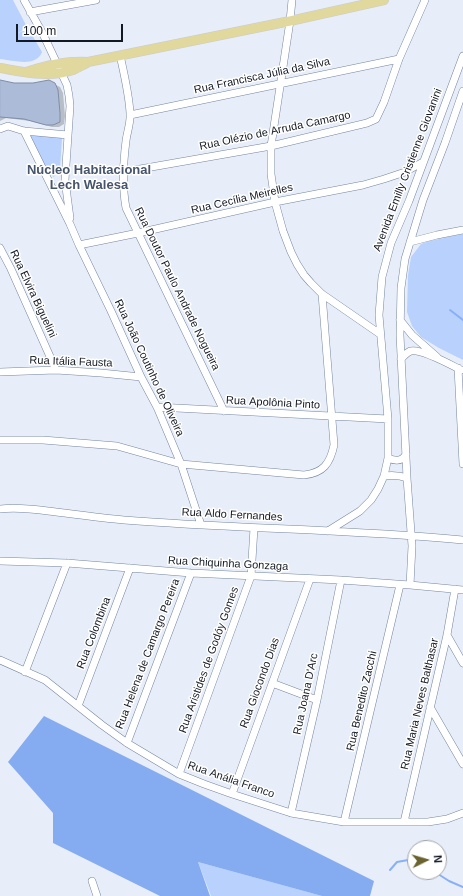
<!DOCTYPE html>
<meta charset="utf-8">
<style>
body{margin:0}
#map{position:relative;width:463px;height:896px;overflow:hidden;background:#e7eef9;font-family:Arial,sans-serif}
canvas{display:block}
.north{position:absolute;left:407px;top:840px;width:40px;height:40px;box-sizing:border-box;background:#fff;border:1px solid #a1a3a7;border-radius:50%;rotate:85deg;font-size:11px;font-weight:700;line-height:16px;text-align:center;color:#131822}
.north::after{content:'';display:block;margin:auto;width:14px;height:18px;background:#6a622f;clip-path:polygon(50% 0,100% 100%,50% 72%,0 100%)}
.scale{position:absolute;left:16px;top:24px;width:107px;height:18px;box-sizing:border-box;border:2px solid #131822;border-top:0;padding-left:5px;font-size:12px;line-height:14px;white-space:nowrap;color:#131822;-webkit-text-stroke:3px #fff;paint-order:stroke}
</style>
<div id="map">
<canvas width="463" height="896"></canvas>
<div class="north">N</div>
<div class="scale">100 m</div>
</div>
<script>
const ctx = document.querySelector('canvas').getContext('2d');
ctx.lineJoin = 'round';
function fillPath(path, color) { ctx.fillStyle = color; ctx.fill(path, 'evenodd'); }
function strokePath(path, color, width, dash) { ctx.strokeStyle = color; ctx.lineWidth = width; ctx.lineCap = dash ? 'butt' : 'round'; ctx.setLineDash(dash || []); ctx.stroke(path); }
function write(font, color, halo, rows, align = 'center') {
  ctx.font = font + ' Arial,sans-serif'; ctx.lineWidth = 3; ctx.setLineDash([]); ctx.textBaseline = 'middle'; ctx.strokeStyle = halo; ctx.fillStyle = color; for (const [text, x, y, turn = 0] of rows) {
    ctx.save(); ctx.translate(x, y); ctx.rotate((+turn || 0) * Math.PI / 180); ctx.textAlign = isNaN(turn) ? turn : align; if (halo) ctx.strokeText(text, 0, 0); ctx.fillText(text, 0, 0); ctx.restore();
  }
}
const green = new Path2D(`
 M0,0H13L27,27L17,34L28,28L42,52C36,68 13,60 0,59Z
 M28,134L62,138L60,169L54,177L46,171Z
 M463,234V360L439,348L421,337L412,326L407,312L408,275L411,257L421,244L429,241Z
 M198,862L322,896H211Z`);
const forest = new Path2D(`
 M44,716L374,881L370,896H322L198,862L210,896H160L53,843V813L8,762Z`);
const shadow = new Path2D(`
 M0,81L14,84H33L48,81L60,87L63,93L65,116L64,124L59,127H52L30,121L6,118L0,121Z`);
const stream = new Path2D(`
 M450,310L463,320
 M390,870L397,862L408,860L415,861
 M435,872L449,881L463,887`);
const building = new Path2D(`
 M0,80L14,83H33L49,80L55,83L58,90L60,113V122L53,125H46L24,119L0,117Z`);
const minor = new Path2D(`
 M24,0L43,34L67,85L69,96L70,106L65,180L70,218
 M292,0L290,21L271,146V174L275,202L283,231L291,252L297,264L304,275L311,283L322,294L380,334
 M30,12L96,0
 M120,55C124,74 129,94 130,113C131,122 127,132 126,141C123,164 122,186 126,208L224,411
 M130,115L399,59
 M0,129L8,126L24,131L68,135
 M24,131L70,224L79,245L111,311L141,377L157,407L181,464L201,525
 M123,172L271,146L367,123L376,119L384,102L399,59L425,0
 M410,242L437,235L463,230
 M79,245L138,233L275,202L363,185L384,179L405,172L423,162
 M0,248L11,269L56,370
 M400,320L412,335L437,357
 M401,359C404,356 407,352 411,351C422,349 451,365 461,370
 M458,368L463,464
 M0,372L56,370L101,373L141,377
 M157,407L388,419
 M0,440H43L117,446L181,464L304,475C323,473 330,464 334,445L322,294
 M388,458C395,461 402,462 406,454
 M384,476C392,475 399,475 407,478
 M0,509C16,507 33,509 48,511C73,514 99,518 124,520C237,529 350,529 463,540
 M328,531L360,511L371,500L378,489L384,476L388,458V419L379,315L382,277L391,243L409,201L463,56
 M0,561L67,563L191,573L341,580L410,585L463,590
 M410,585L412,546L407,478L400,335L401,288L405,259L423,200L445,143L463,91
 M447,635L463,663
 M0,660L45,680L102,725L127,743L179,774L204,784L232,794L291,813L344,822H428L447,819L463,813
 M25,672L67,563
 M272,683L317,700
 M78,706L130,568
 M430,707L463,764
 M127,743L191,573
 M179,774L251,576L254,528
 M232,794L310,579
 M291,813L317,700L341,580
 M344,822L400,585
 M404,822L447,635L455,589
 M92,881L97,896`);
const major = new Path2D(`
 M0,68C24,72 49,78 73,70C78,68 82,65 87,63
 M26,72C48,65 65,61 88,62L290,21L384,0`);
const streetNames = [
 ["Rua Francisca Júlia da Silva",262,76,-12],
 ["Rua Olézio de Arruda Camargo",275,131,-12],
 ["Avenida Emilly Cristienne Giovanini",408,170,-69],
 ["Rua Cecília Meirelles",242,199,-13],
 ["Rua Doutor Paulo Andrade Nogueira",177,289,64],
 ["Rua Elvira Biguelini",33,294,65],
 ["Rua Itália Fausta",71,362,2],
 ["Rua João Coutinho de Oliveira",149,368,65],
 ["Rua Apolônia Pinto",273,403,3],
 ["Rua Aldo Fernandes",232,515,3],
 ["Rua Chiquinha Gonzaga",228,564,3],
 ["Rua Colombina",94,633,-69],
 ["Rua Helena de Camargo Pereira",148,654,-69],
 ["Rua Aristides de Godóy Gomes",209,660,-70],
 ["Rua Giocondo Dias",260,683,-70],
 ["Rua Joana D'Arc",306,694,-78],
 ["Rua Benedito Zacchi",362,701,-77],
 ["Rua Maria Neves Balthasar",420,704,-77],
 ["Rua Anália Franco",231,780,19]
];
const quarterNames = [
 ["Núcleo Habitacional",89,170],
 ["Lech Walesa",89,185]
];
fillPath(green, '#b8d1fd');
fillPath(forest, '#85acf1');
fillPath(shadow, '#0003');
strokePath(stream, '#89b0f6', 2);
fillPath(building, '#acbcd8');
strokePath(building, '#7e8da7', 1);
strokePath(minor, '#76859f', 8);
strokePath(major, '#cbccce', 10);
strokePath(minor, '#fff', 7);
strokePath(major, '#e0d89d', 9);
write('11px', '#131822', '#fff', streetNames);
write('bold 13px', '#46546c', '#fff', quarterNames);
</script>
